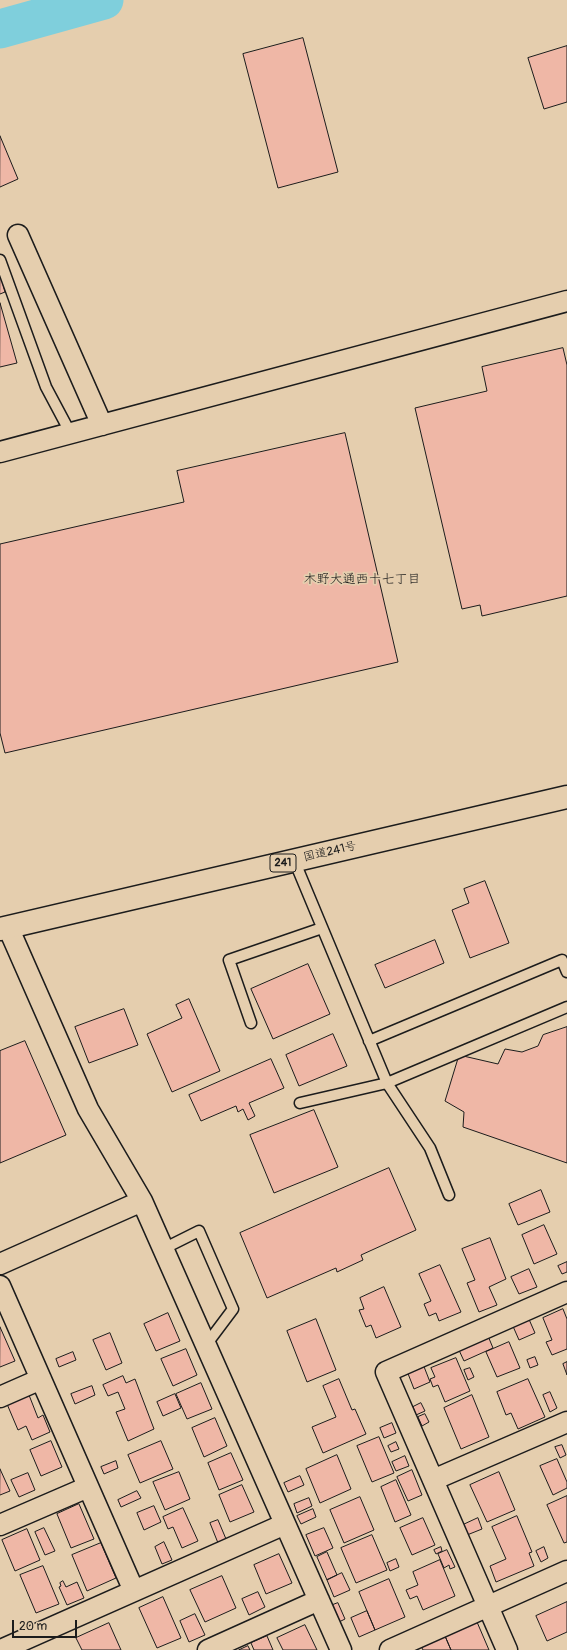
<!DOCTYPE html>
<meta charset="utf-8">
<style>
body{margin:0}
#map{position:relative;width:567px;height:1650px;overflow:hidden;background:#e5ceae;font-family:Pangolin,sans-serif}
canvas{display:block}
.scale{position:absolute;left:12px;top:1620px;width:65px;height:18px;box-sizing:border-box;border:2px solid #1c1c1c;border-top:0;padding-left:5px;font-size:12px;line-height:14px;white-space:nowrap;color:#1c1c1c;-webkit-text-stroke:3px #e5ceae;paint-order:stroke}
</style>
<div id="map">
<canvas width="567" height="1650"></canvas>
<div class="scale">20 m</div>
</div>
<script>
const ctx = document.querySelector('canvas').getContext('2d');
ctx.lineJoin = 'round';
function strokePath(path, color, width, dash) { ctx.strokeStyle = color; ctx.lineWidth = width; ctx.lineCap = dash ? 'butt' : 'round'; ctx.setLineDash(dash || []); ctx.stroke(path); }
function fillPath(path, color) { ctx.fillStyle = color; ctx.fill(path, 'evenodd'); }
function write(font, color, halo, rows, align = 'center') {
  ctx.font = font + ' Pangolin,"Klee One",sans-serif'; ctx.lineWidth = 3.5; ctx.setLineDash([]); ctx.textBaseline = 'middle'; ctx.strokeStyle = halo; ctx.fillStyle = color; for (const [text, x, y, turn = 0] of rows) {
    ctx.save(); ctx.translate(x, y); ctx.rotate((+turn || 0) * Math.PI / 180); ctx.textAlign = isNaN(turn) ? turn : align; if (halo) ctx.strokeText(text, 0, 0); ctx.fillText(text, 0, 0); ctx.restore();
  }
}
const river = new Path2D(`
 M0,29L104,0`);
const building = new Path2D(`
 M303,38L338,172L278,188L243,54Z
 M567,46V102L544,109L528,58Z
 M0,136L18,179L0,187Z
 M0,273L5,292L0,294Z
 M0,303L17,363L0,367Z
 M563,348L567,365V596L482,616L480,605L462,609L415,408L487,391L482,367Z
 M345,433L398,662L5,753L0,733V544L184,502L177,471Z
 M485,881L509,943L470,958L452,910L469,903L464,889Z
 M435,940L444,963L385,988L375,965Z
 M308,964L330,1014L273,1039L251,989Z
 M189,999L220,1071L172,1092L147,1034L182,1018L176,1005Z
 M124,1009L138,1045L89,1063L75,1027Z
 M567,1027V1163L463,1127L464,1112L445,1101L459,1055L498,1064L505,1049L522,1052L538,1046L543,1035Z
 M333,1034L347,1066L299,1086L286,1055Z
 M25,1041L66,1135L0,1163V1051Z
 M271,1059L284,1088L249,1103L255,1116L248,1120L243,1109L238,1112L236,1106L201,1121L189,1095Z
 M314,1110L338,1167L274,1193L250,1135Z
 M389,1168L416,1230L361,1255L363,1260L337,1272L336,1268L267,1298L240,1233Z
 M541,1190L550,1212L518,1225L509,1204Z
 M544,1225L557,1254L534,1264L522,1235Z
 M490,1238L506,1279L489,1287L497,1305L479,1312L467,1283L475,1280L462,1249Z
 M567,1262V1272L562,1274L558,1266Z
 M440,1265L461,1312L439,1321L436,1313L429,1316L424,1304L431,1301L419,1274Z
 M529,1269L537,1287L519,1294L511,1277Z
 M384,1287L401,1327L376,1338L371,1325L366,1327L359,1310L364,1309L360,1298Z
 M563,1309L567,1319V1349L552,1355L546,1342L552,1340L543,1318Z
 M168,1313L180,1341L156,1351L144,1324Z
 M528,1317L535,1333L519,1340L512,1324Z
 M316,1319L336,1370L307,1382L287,1331Z
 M0,1327L15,1361L0,1367Z
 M110,1333L122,1363L106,1370L93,1340Z
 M488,1336L493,1348L464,1361L458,1348Z
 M509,1342L520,1368L497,1377L486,1352Z
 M186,1349L197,1375L173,1386L161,1359Z
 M73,1352L76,1360L59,1367L56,1359Z
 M535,1357L538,1365L530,1368L527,1360Z
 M456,1358L470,1391L445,1402L438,1385L433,1387L430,1379L435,1377L431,1368Z
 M567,1362V1375L563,1364Z
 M423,1364L430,1382L414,1389L407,1371Z
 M470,1368L474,1377L468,1380L464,1370Z
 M123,1376L126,1383L135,1379L154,1429L128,1441L116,1412L125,1409L118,1392L108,1396L103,1385Z
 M339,1379L352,1410L355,1409L366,1434L323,1453L312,1427L336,1417L323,1386Z
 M528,1379L545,1417L518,1429L511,1413L506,1415L497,1392Z
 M201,1383L212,1409L187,1419L176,1394Z
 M92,1386L95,1395L75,1404L71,1394Z
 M550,1392L557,1408L550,1412L543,1395Z
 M175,1394L181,1408L163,1416L157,1402Z
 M29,1395L38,1418L43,1415L50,1432L32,1440L26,1426L18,1430L7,1404Z
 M472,1395L489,1437L461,1449L444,1408Z
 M421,1403L425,1411L416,1415L413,1407Z
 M425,1414L429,1422L422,1426L418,1417Z
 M215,1418L227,1446L204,1457L192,1428Z
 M392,1423L396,1433L384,1438L380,1428Z
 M379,1437L394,1473L372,1482L357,1446Z
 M51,1441L62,1467L41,1476L30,1450Z
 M161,1441L173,1469L140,1483L128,1455Z
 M396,1442L399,1449L391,1452L388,1446Z
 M562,1445L566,1455L560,1458L555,1447Z
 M231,1453L243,1480L219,1490L208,1463Z
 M337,1455L351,1489L320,1503L306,1469Z
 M405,1456L409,1466L396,1471L392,1462Z
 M557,1459L567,1482V1488L553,1495L540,1466Z
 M116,1461L118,1468L104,1474L101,1467Z
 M0,1469L10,1491L0,1495Z
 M412,1470L422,1495L408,1501L397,1477Z
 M179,1472L190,1499L165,1510L153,1482Z
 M499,1472L515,1510L487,1522L470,1485Z
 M28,1473L35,1490L19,1497L11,1480Z
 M300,1476L304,1485L288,1492L284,1483Z
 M396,1480L411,1515L395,1522L381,1487Z
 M242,1485L254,1512L230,1522L219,1495Z
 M137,1491L141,1498L121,1507L118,1500Z
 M567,1496V1542L564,1543L547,1505Z
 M360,1497L374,1530L344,1543L330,1510Z
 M309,1498L312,1506L297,1513L294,1504Z
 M79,1504L94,1539L71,1548L57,1514Z
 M154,1506L161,1522L144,1530L137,1513Z
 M183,1508L198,1541L182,1548L173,1527L168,1529L163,1517Z
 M313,1509L316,1517L301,1524L297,1516Z
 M517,1516L532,1552L529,1553L534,1566L496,1582L490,1566L506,1559L492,1527Z
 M423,1518L435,1545L412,1555L400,1528Z
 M478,1518L482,1529L467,1535L463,1525Z
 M218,1520L226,1539L218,1543L210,1523Z
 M44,1528L55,1551L45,1555L35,1532Z
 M324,1528L333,1548L315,1556L306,1535Z
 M27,1529L40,1560L15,1571L2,1540Z
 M372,1535L387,1570L356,1583L341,1548Z
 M164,1542L172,1560L162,1564L155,1547Z
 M101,1543L116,1578L87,1591L72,1555Z
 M441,1547L442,1551L436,1554L434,1550Z
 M544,1547L548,1558L541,1562L536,1551Z
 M447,1550L455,1567L450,1569L449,1565L444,1568L438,1554Z
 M327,1552L337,1575L327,1580L317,1557Z
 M279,1554L292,1583L266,1594L254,1565Z
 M396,1559L399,1567L390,1571L387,1563Z
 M440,1560L455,1596L423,1610L417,1596L410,1599L406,1590L418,1585L413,1572Z
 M43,1566L59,1604L36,1613L20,1575Z
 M342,1573L350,1590L334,1597L327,1580Z
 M222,1576L236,1608L205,1622L190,1590Z
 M389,1579L405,1617L375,1630L359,1592Z
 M63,1581L66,1587L77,1582L84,1598L67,1605L59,1587L61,1586L60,1583Z
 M258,1592L265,1607L249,1615L242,1599Z
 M163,1597L181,1638L157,1648L139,1608Z
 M567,1602V1632L547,1641L536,1616Z
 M338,1603L345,1619L337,1623L330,1606Z
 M367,1611L375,1630L359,1637L351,1618Z
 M195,1614L205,1635L189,1642L180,1621Z
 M477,1622L489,1650H451L445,1636Z
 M109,1623L121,1650H82L76,1638Z
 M305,1625L317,1650H283L277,1638Z
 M267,1636L273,1650H254L251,1643Z
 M445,1636L451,1650H423L421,1646Z
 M248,1646L250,1650H239Z`);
const lane = new Path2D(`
 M0,260L46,387L71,434
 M294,860L387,1083L567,1007
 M251,1023L229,960L322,928
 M369,1041L562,960L567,972
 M300,1103L387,1083L430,1148L449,1195
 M163,1249L199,1231L233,1309L206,1345`);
const street = new Path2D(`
 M18,235L102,425
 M0,452L567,301
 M8,927L88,1109L142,1201L341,1650
 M0,1264L142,1201
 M0,1286L134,1591
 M0,1397L41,1379
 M433,1480L567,1422
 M0,1525L88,1487
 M1,1650L285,1524
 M208,1650L319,1600
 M390,1650L567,1571
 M507,1650L386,1372L567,1292`);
const highway = new Path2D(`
 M0,929L567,797`);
const shields = [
 [283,863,26]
];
const shieldNames = [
 ["241",283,863]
];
const streetNames = [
 ["国道241号",330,852,-13]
];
const neighbourhoodNames = [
 ["木野大通西十七丁目",362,580]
];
strokePath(river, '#7fcfdc', 39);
fillPath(building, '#efb7a6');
strokePath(building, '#1c1c1c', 1);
strokePath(lane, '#1c1c1c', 13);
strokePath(street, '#1c1c1c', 23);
strokePath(highway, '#1c1c1c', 25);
strokePath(lane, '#e5ceae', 10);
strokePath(street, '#e5ceae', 20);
strokePath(highway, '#e5ceae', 22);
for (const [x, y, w] of shields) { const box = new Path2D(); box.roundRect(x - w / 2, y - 9, w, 18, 3); ctx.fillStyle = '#e5ceae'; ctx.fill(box); strokePath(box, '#1c1c1c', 1); }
write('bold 11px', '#1c1c1c', null, shieldNames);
write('12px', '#1c1c1c', '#e5ceae', streetNames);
write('13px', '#1c1c1c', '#e5ceae', neighbourhoodNames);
</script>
